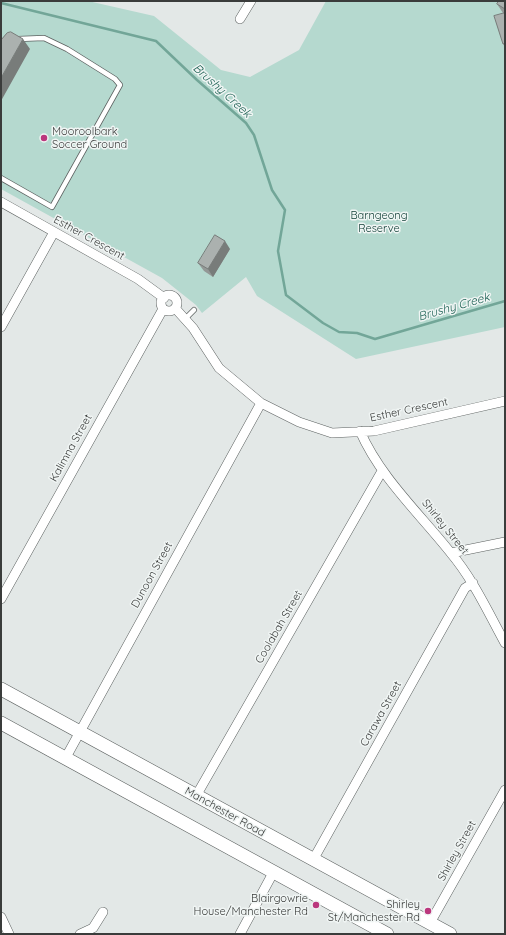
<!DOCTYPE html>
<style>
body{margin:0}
#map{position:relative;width:506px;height:935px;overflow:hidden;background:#e3e8e7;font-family:Quicksand,sans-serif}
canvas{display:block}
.frame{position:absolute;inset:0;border:2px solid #3a3c3b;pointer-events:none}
</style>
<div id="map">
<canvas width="506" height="935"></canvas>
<div class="frame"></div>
</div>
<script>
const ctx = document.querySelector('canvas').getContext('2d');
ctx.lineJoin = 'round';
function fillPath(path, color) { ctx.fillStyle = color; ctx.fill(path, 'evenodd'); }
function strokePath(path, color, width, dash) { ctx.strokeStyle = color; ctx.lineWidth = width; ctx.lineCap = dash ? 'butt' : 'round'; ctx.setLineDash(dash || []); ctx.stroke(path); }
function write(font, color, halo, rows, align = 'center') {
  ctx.font = font + ' Quicksand,sans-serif'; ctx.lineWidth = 3; ctx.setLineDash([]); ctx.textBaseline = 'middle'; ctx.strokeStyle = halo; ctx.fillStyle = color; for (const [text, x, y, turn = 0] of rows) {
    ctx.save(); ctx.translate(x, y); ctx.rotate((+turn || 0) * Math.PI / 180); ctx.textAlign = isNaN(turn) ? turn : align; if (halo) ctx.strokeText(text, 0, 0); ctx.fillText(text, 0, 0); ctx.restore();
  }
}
const green = new Path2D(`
 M1,1H88L154,16L221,70L250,77L299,50L326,1H505V327L356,359L257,296L246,277L202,313L196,305L162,278L1,189Z`);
const stream = new Path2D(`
 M1,3L156,41L197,80L246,123L254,135L272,190L285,210L278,251L286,295L323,323L339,332L357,333L375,339L505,301`);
const service = new Path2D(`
 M1,178L52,207L120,85L115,79L67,49L44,38L18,39
 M185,319L194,310`);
const minor = new Path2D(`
 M240,19L251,1
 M1,202L138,279L164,298
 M161 303a8 8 0 1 1 16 0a8 8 0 1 1-16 0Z
 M175,308L193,328L219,368L261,403L299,422L332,433L374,431L505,401
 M1,327L54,232
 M360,431C380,477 419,513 450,552C473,579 488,612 505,643
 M451,553L505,542
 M1,599L163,309
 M65,759L261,403
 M196,796L382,471
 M313,860L465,588L473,583
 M1,917L9,934
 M430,923L505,790
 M80,934L93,928L103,912
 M240,934L273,873`);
const secondary = new Path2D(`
 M1,689L450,934
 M1,723L387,934`);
const wall = new Path2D(`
 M505,1V47L503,44V13L497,4Z
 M230,249L213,277L204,271L198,263Z`);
const shadedWall = new Path2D(`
 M23,39L30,49L1,101V78Z
 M225,241L230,249L213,277L208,269Z`);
const building = new Path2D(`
 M499,1H505V9L497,4Z
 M505,13V43L503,44L494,16Z
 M11,32L23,39L1,78V40L7,33Z
 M215,235L225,241L208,269L198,263Z`);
const markers = [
 [44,138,4,"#bb377d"],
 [316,905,4,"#bb377d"],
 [428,911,4,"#bb377d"]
];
const poiNames = [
 ["Mooroolbark",52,132,"left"],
 ["Soccer Ground",52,145,"left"],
 ["Blairgowrie",308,899],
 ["House/Manchester Rd",308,912],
 ["Shirley",420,905],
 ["St/Manchester Rd",420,918]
];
const parkNames = [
 ["Barngeong",379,216],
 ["Reserve",379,229]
];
const streetNames = [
 ["Esther Crescent",89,238,29],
 ["Esther Crescent",409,410,-12],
 ["Kalimna Street",71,448,-61],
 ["Shirley Street",445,527,51],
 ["Dunoon Street",152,575,-61],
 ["Coolabah Street",279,627,-60],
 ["Carawa Street",381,714,-61],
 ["Manchester Road",225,812,29],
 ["Shirley Street",457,851,-61]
];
const waterNames = [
 ["Brushy Creek",222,91,42],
 ["Brushy Creek",454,307,-16]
];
fillPath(green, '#b5d9cf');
strokePath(stream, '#72a698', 2.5);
strokePath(service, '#5c6160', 6);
strokePath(minor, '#5c6160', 10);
strokePath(secondary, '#5c6160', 14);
strokePath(service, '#fff', 4.5);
strokePath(minor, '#fff', 9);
strokePath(secondary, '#fff', 13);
fillPath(wall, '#939896');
fillPath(shadedWall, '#787c7a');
fillPath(building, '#abb1af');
strokePath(building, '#787c7a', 1);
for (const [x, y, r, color] of markers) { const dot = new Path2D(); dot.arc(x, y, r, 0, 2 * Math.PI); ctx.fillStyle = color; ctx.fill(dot); strokePath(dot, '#f0f5f4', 1.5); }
write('11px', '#3a3c3b', '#f0f5f4', poiNames, 'right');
write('11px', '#114037', '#f0f5f4', parkNames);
write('11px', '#3a3c3b', '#f0f5f4', streetNames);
write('italic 12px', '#206456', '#f0f5f4', waterNames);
</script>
